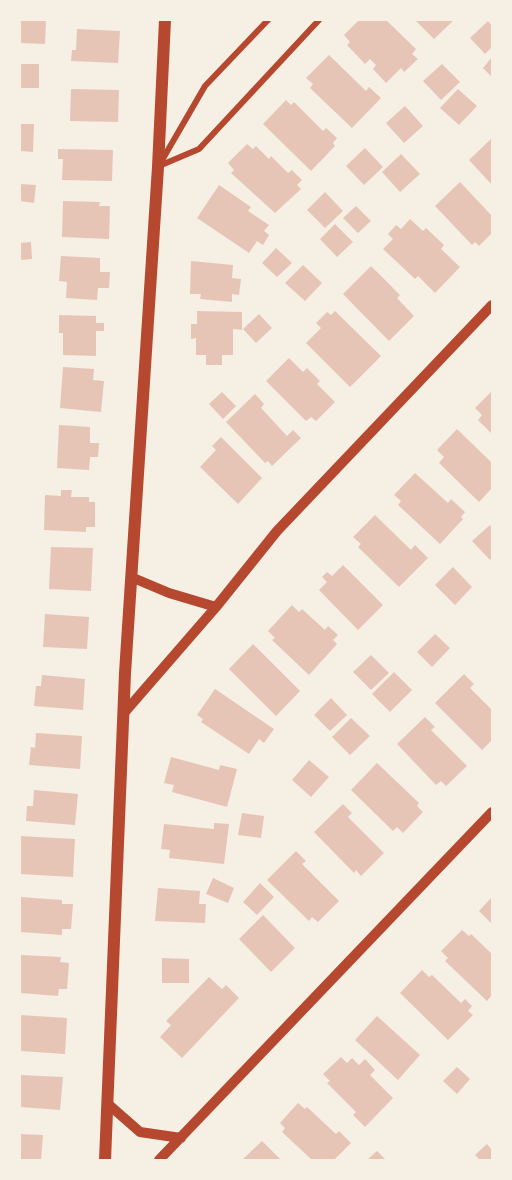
<!DOCTYPE html>
<style>
body{margin:0}
#map{position:relative;width:512px;height:1180px;overflow:hidden;background:#f6efe4;font-family:Signika,sans-serif}
canvas{display:block}
.frame{position:absolute;inset:0;border:21px solid #f6efe4;pointer-events:none}
</style>
<div id="map">
<canvas width="512" height="1180"></canvas>
<div class="frame"></div>
</div>
<script>
const ctx = document.querySelector('canvas').getContext('2d');
ctx.lineJoin = 'round';
function fillPath(path, color) { ctx.fillStyle = color; ctx.fill(path, 'evenodd'); }
function strokePath(path, color, width, dash) { ctx.strokeStyle = color; ctx.lineWidth = width; ctx.lineCap = dash ? 'butt' : 'round'; ctx.setLineDash(dash || []); ctx.stroke(path); }
const building = new Path2D(`
 M21,20H46L45,44L20,43Z
 M359,20H386L416,49L412,54L418,59L404,72L401,68L386,83L373,69L376,65L370,59L365,64L347,45L350,42L344,35Z
 M415,20H454L434,39Z
 M488,21L492,26V47L485,54L470,38Z
 M77,29L120,31L118,63L71,61L72,50H76Z
 M329,55L366,91L369,87L381,98L352,128L310,88L313,84L306,78Z
 M492,57V77L483,68Z
 M20,64H39V88H20Z
 M442,64L460,82L441,100L423,81Z
 M71,89L119,90L118,122L70,121Z
 M458,89L477,106L459,125L440,108Z
 M286,100L291,105L294,102L323,131L326,128L337,138L333,143L335,146L311,171L263,124Z
 M405,106L423,126L404,143L386,123Z
 M20,124H34L33,152L20,151Z
 M492,138V185L469,160Z
 M247,144L253,149L256,146L269,159L271,156L288,173L292,170L302,180L297,185L301,189L275,213L231,173L234,170L228,163Z
 M365,148L383,167L364,185L346,166Z
 M58,149L113,150L112,181L62,180L63,159H58Z
 M401,154L420,174L400,192L382,172Z
 M460,182L492,216V233L479,246L475,242L472,245L435,206Z
 M20,184L36,185L34,203L20,201Z
 M219,185L251,207L248,211L269,225L264,231L269,235L263,245L257,241L249,253L197,218Z
 M325,192L343,211L325,228L307,210Z
 M63,201L100,202L99,206H110L109,239L62,237Z
 M356,206L371,221L358,233L343,218Z
 M410,219L423,231L426,228L444,245L441,249L460,267L435,293L418,276L415,279L383,249L393,239L388,234L396,225L401,229Z
 M335,224L353,242L337,257L320,239Z
 M31,242L32,259L20,260V243Z
 M276,248L292,263L277,277L262,263Z
 M61,256L100,258V272H110L109,288H98L97,300L66,298L67,282L59,281Z
 M191,261L233,265L232,278L241,279L239,295L232,294V302L200,299L201,294H190Z
 M303,265L322,283L305,301L285,283Z
 M371,266L400,295L397,298L414,316L389,341L343,294Z
 M197,311L242,312V330L233,329V355H222V365H206V355H196V338L191,339V324H197Z
 M335,311L381,356L350,387L306,343L321,328L316,323L327,312L331,315Z
 M259,314L272,328L256,343L243,329Z
 M59,315L96,316V323H104V331H96V356L63,355V333H59Z
 M289,358L303,372L307,368L320,381L317,384L335,402L316,421L311,417L306,421L266,381Z
 M63,367L94,369L93,380L104,381L101,412L60,408Z
 M492,391V434L478,420L482,415L475,408Z
 M222,392L236,406L223,419L209,404Z
 M255,394L264,404L261,408L287,436L293,430L301,438L272,466L268,461L265,463L226,422Z
 M59,425L90,427V443H99L98,457H90L89,470L57,468Z
 M457,429L492,463V488L479,502L439,463L444,457L437,450Z
 M221,437L262,478L238,504L200,467L216,450L212,446Z
 M415,473L448,503L451,499L465,512L461,517L463,519L440,544L398,505L401,501L394,495Z
 M61,490H72L71,497H89V502H95V527H86V532L44,530L45,495L61,496Z
 M375,515L411,550L415,545L428,558L399,587L358,547L361,544L353,537Z
 M490,525L492,527V558L490,560L472,541Z
 M51,547L93,548L91,591L49,589Z
 M343,565L383,605L358,630L319,590L327,582L322,577L327,572L332,576Z
 M453,567L472,587L455,605L435,585Z
 M292,605L299,612L302,609L325,630L328,626L338,635L333,640L337,644L309,675L272,640L275,638L268,631Z
 M45,614L89,617L87,649L43,647Z
 M435,634L450,648L432,667L417,652Z
 M253,644L300,691L276,716L229,669Z
 M371,655L389,673L371,690L353,672Z
 M394,672L412,690L390,712L372,694Z
 M464,674L474,684L470,688L492,710V740L482,750L435,703Z
 M42,675L85,679L83,710L34,706L36,686H41Z
 M215,689L274,729L264,743L259,739L249,754L201,722L203,719L197,715Z
 M331,698L347,715L330,731L314,715Z
 M425,717L435,727L431,730L467,766L446,786L441,781L436,785L397,744Z
 M351,718L370,736L350,755L332,737Z
 M36,733L82,736L80,769L29,765L31,747L35,748Z
 M171,757L219,770L220,765L237,769L227,807L172,792L174,785L164,783Z
 M309,760L329,777L311,797L292,780Z
 M377,763L419,803L417,806L423,812L403,833L397,827L393,831L351,790Z
 M34,790L78,794L75,825L26,821L27,806H33Z
 M343,804L352,813L348,817L384,853L361,876L356,870L354,873L314,832Z
 M242,813L264,816L261,838L238,835Z
 M214,823L229,824L224,864L169,858L170,850L161,849L164,824L214,829Z
 M20,836L75,839L73,877L20,874Z
 M296,851L306,861L302,864L339,901L318,922L312,917L309,921L267,880Z
 M213,878L234,888L228,903L206,894Z
 M260,883L274,897L257,915L243,902Z
 M158,888L200,891L199,904H206L205,923L155,921Z
 M20,897L62,900V904H73L71,929H62V935L20,932Z
 M492,897V924L479,911Z
 M263,915L295,948L271,972L239,939Z
 M462,930L469,936L471,934L492,954V995L487,1001L445,961L448,958L441,951Z
 M20,955L61,957L60,962L69,963L67,989H59L58,996L20,993Z
 M162,958L189,959V983H162Z
 M422,970L429,977L432,975L461,1003L465,999L472,1006L468,1011L473,1015L448,1040L400,993Z
 M209,977L222,989L226,985L239,998L182,1058L160,1037L171,1025L166,1021Z
 M20,1015L67,1018L65,1054L20,1051Z
 M377,1016L420,1055L398,1080L355,1040Z
 M341,1057L347,1063L352,1058L359,1065L365,1059L375,1070L370,1075L393,1098L365,1127L353,1115L356,1112L327,1083L330,1081L323,1074Z
 M457,1067L470,1079L457,1094L443,1081Z
 M20,1075L63,1077L60,1110L20,1107Z
 M298,1103L305,1109L307,1107L336,1134L339,1131L351,1143L334,1160H312L282,1132L285,1128L280,1123Z
 M20,1134L43,1135L41,1160H20Z
 M262,1141L281,1160H242Z
 M487,1144L492,1150V1160H480L475,1155Z
 M377,1151L386,1160H367Z`);
const minor = new Path2D(`
 M161,162L205,86L268,20
 M159,166L199,149L319,20`);
const tertiary = new Path2D(`
 M131,577L169,593L216,607
 M124,713L216,607L277,531L492,305
 M108,1104L140,1132L181,1138
 M159,1160L492,812`);
const secondary = new Path2D(`
 M105,1160L125,673L158,167L165,20`);
fillPath(building, '#e6c5b7');
strokePath(minor, '#b5482f', 6);
strokePath(tertiary, '#b5482f', 10);
strokePath(secondary, '#b5482f', 12);
</script>
